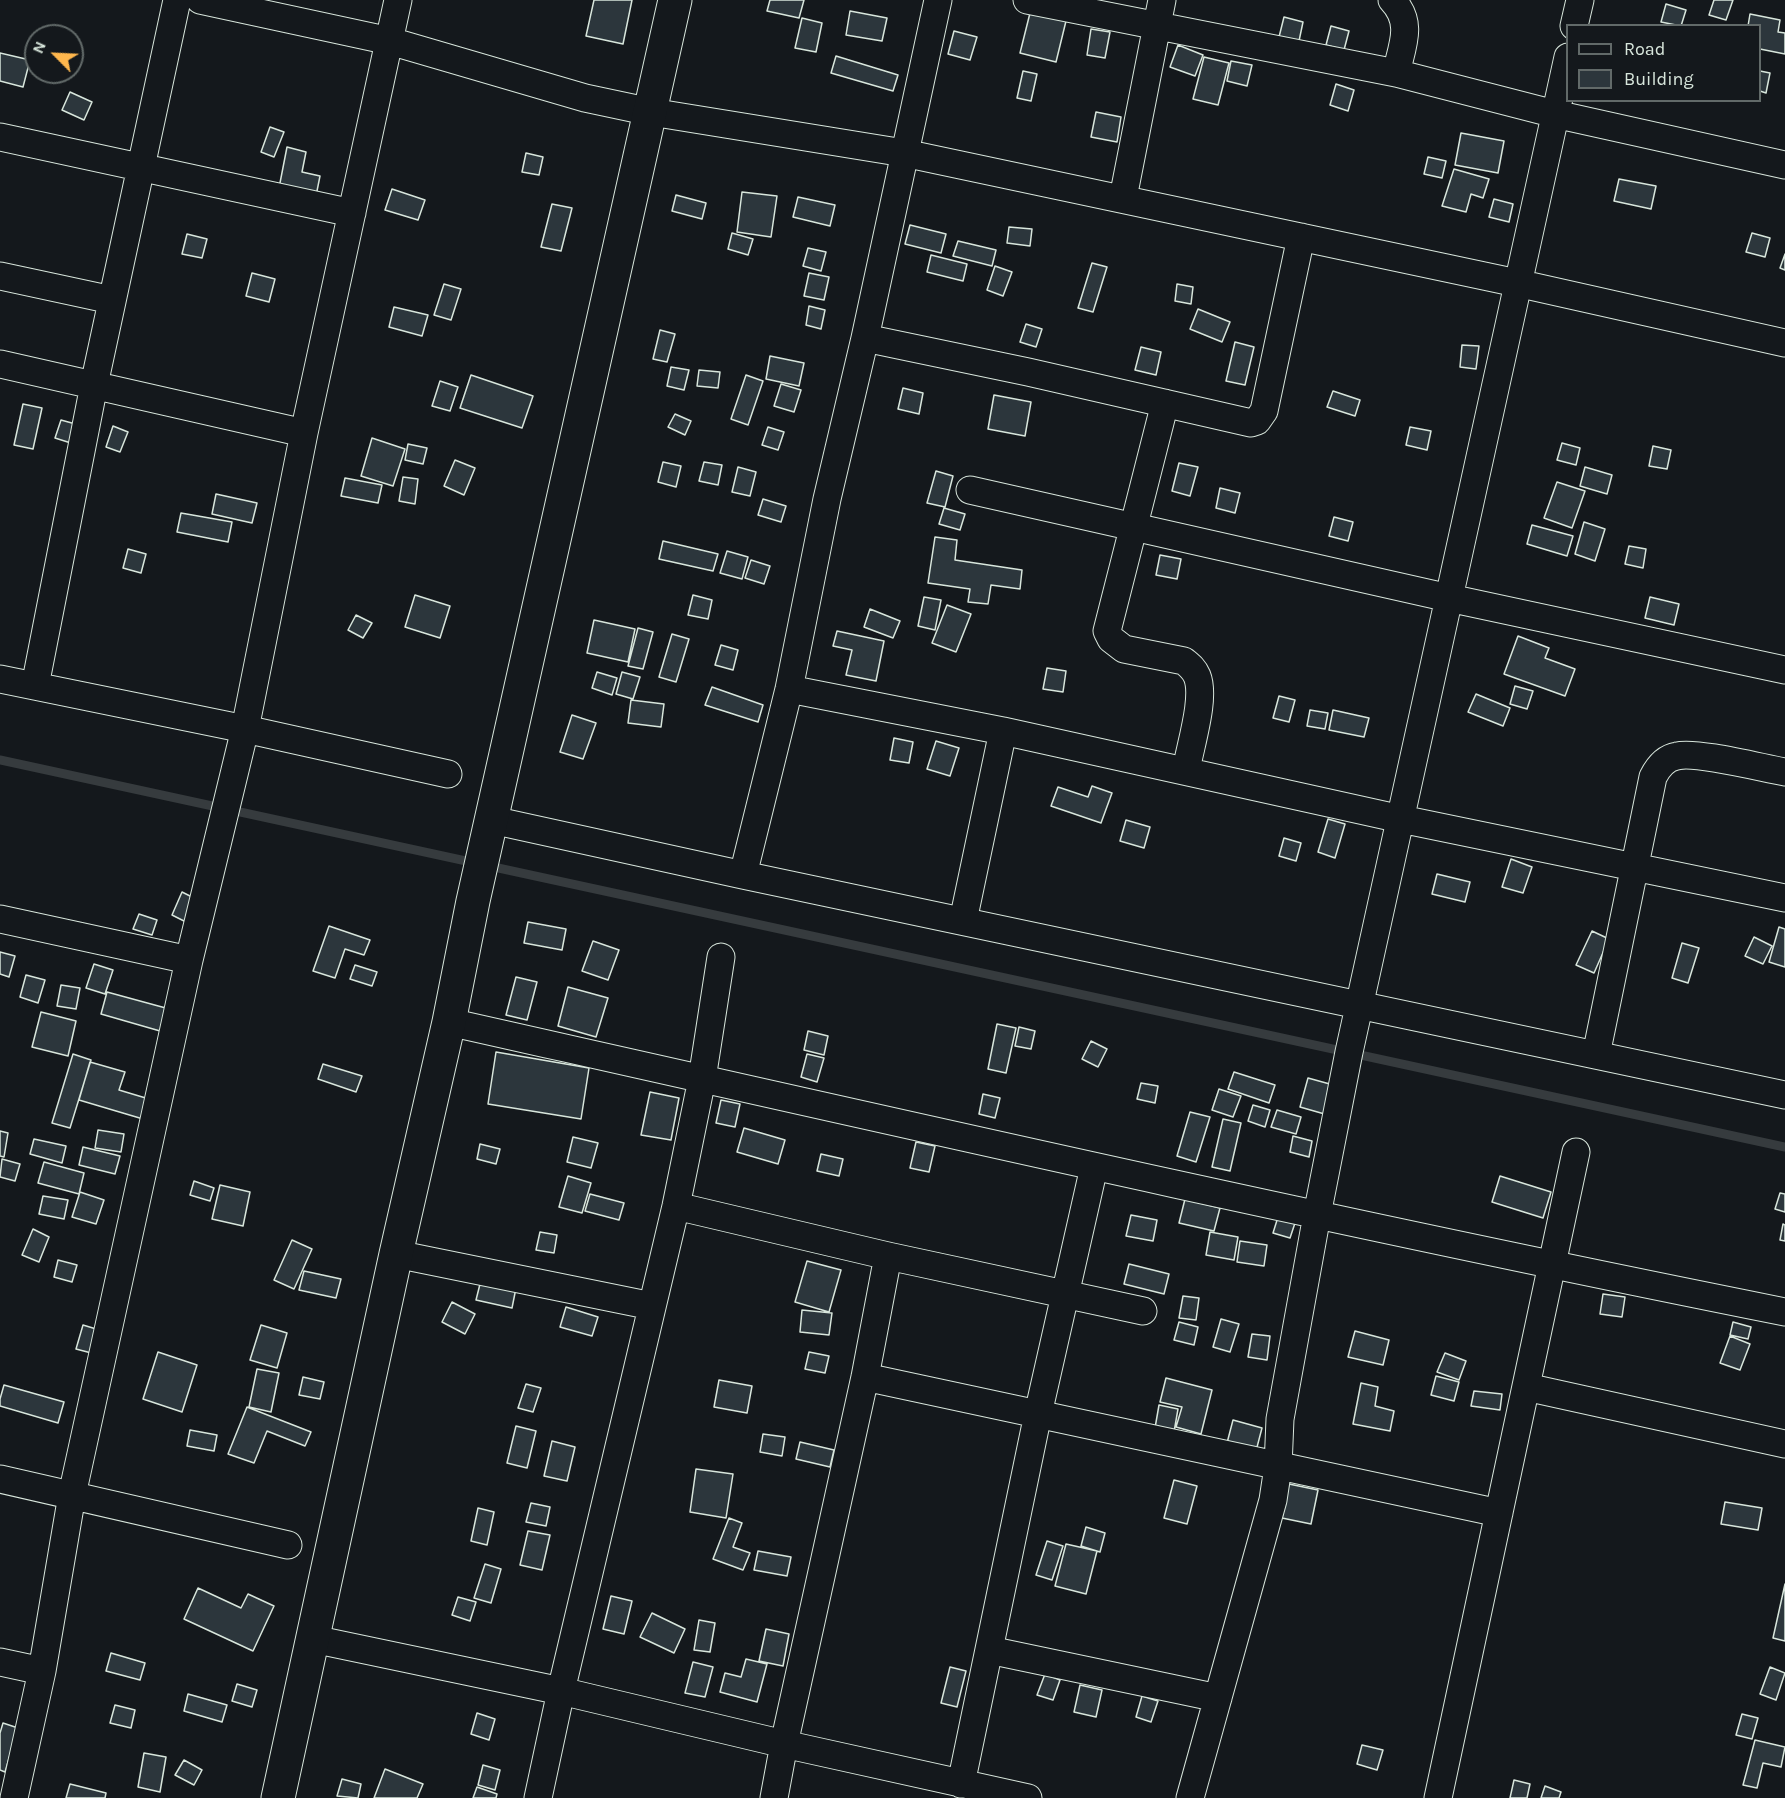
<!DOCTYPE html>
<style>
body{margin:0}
#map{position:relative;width:1785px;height:1798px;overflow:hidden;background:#14181c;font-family:Karla,sans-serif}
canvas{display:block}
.legend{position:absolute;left:1566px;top:24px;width:195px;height:78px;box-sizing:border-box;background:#14181c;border:2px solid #626a69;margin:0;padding:8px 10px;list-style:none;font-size:18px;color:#d8e6dc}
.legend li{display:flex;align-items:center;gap:12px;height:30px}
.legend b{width:30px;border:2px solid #626a69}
.north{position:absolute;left:24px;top:24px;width:60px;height:60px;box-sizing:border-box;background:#14181c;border:2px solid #626a69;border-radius:50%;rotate:294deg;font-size:16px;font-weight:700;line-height:24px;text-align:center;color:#d8e6dc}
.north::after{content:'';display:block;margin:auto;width:21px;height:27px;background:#ffb74d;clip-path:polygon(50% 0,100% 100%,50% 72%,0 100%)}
</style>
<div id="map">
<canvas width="1785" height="1798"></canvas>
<ul class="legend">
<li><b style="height:8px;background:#14181c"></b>Road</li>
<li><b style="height:16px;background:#2c363c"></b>Building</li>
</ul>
<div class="north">N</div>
</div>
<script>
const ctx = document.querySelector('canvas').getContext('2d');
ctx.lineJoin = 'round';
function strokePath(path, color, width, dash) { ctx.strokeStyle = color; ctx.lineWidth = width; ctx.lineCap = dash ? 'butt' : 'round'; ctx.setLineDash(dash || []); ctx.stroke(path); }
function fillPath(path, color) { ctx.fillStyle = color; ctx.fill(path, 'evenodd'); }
const stream = new Path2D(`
 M0,760L1785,1147`);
const building = new Path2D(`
 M594,0H632L623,44L586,36Z
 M770,0H804L799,18L767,11Z
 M1714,0H1733L1726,20L1709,15Z
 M1666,4L1686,10L1681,26L1661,22Z
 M850,11L887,18L882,41L846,35Z
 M1030,13L1066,21L1056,62L1020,53Z
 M1750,14L1780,20L1778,32L1785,33V54L1760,49V26H1748Z
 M1284,17L1303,22L1299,41L1279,37Z
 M802,18L822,23L816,52L795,48Z
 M1331,26L1349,31L1344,50L1326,45Z
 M1091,29L1110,32L1105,58L1087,55Z
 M954,31L977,37L970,60L948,54Z
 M1178,45L1203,55L1195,76L1170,67Z
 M0,53L30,60L23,87L0,81Z
 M836,56L898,75L893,91L831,73Z
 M1204,57L1229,63L1218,105L1193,99Z
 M1231,61L1252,65L1247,86L1227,81Z
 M1023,71L1037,74L1031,101L1017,98Z
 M1760,71L1770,73L1766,93L1760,91Z
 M1336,84L1354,90L1348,111L1330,105Z
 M70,92L92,102L84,120L62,110Z
 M1096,112L1121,117L1117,142L1091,137Z
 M270,127L284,132L274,157L261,152Z
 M1461,133L1504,141L1498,173L1455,165Z
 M287,147L306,152L302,172L320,176L316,196L279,188Z
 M526,153L543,157L539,175L522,172Z
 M1428,157L1446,161L1442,178L1424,174Z
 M1454,169L1489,179L1483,198L1471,194L1466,212L1442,206Z
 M1619,179L1656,186L1651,209L1614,201Z
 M392,189L425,200L418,220L385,210Z
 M742,192L777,196L771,237L737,232Z
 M676,195L706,203L702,219L672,211Z
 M798,197L835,205L830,226L793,217Z
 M1494,199L1513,204L1509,222L1489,217Z
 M552,204L572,208L561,251L541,247Z
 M910,225L946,234L941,253L905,244Z
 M1009,227L1032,229L1030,246L1007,243Z
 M732,233L753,239L748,255L728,249Z
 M1752,233L1770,238L1765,257L1746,252Z
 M187,234L207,239L202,258L182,254Z
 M958,241L996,250L992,266L953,256Z
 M808,248L826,252L821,271L803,266Z
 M1785,254V270L1780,268Z
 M931,255L967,264L963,281L927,272Z
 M1092,263L1107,267L1093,312L1078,308Z
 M995,266L1012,272L1003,296L987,290Z
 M252,273L275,279L269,302L246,296Z
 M809,273L829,277L824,300L804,296Z
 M444,284L461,289L451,320L434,315Z
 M1177,284L1193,287L1191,304L1175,301Z
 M809,306L825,310L821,329L806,325Z
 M394,307L428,315L422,336L389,327Z
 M1198,309L1230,322L1222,342L1190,329Z
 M1026,324L1042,329L1036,347L1020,342Z
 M660,330L675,334L667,362L653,359Z
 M1235,342L1254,347L1245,385L1226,381Z
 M1462,345L1479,346L1476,369L1460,367Z
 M1141,347L1161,352L1156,375L1135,370Z
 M770,356L804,363L799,386L766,379Z
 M671,367L689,370L684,390L667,386Z
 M699,370L720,372L718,388L697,386Z
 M471,375L533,396L522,428L460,408Z
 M746,375L763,381L748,425L731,419Z
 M440,381L458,387L450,411L432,406Z
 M781,384L801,390L794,412L774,406Z
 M903,388L923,393L919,414L898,409Z
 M1333,391L1360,400L1355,416L1327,407Z
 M994,395L1031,402L1025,436L988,429Z
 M23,404L42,408L33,449L14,445Z
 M675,414L691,421L685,435L668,427Z
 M61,420L79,425L74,444L55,438Z
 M113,426L128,432L120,452L106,447Z
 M768,427L784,432L778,450L762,445Z
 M1410,427L1431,431L1427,450L1406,445Z
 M372,438L405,449L393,486L361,476Z
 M1562,443L1580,448L1576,465L1557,460Z
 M408,444L427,448L423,464L405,460Z
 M1653,446L1671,450L1667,469L1649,466Z
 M455,460L475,468L464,495L444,486Z
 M663,462L681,466L676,487L658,482Z
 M704,462L722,465L718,485L699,481Z
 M1179,463L1198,467L1190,496L1172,491Z
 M738,467L756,472L750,496L732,492Z
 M1585,467L1612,475L1607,494L1580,486Z
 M936,471L953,476L945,507L927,503Z
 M403,477L418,479L415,504L399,501Z
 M345,478L382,485L378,503L341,496Z
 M1557,482L1585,491L1572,528L1544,518Z
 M1220,488L1240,493L1235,513L1216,508Z
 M216,494L257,503L252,523L212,514Z
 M763,499L786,506L781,522L758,515Z
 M944,508L965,514L960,530L939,524Z
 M181,513L232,522L228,542L177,532Z
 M1334,517L1353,522L1348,541L1329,536Z
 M1584,522L1605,529L1595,561L1575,554Z
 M1532,525L1573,536L1567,556L1527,544Z
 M935,537L957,540L955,560L1022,570L1020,589L991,585L988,604L968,602L970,589L928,583Z
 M663,541L718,554L713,571L659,559Z
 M1629,546L1646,549L1643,568L1625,564Z
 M128,549L146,554L141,573L123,568Z
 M727,551L748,557L742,579L720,573Z
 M1160,555L1181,559L1177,579L1156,575Z
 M751,560L770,566L764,584L745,578Z
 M415,595L450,606L440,638L405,627Z
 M693,595L712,600L708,619L688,615Z
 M924,597L941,600L935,630L918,626Z
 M1650,597L1679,604L1674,625L1645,618Z
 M947,605L971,614L956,652L932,643Z
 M870,609L900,621L893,638L864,627Z
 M356,615L372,623L363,638L348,630Z
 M594,620L635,629L628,662L587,653Z
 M638,628L653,632L643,669L628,666Z
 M837,631L884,641L876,681L846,675L852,650L833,646Z
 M672,634L689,639L676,682L659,677Z
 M1518,636L1549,648L1545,658L1575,669L1565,696L1504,674Z
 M721,645L738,650L733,670L715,665Z
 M1047,668L1066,671L1063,692L1043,689Z
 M597,672L617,678L612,695L592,688Z
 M622,672L640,677L633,699L616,694Z
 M1515,686L1533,691L1527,709L1510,704Z
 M712,687L763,705L758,722L705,705Z
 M1476,694L1510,708L1503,726L1468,712Z
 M1279,696L1295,700L1289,722L1273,718Z
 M631,700L664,704L661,727L628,723Z
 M1310,710L1328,713L1325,729L1307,726Z
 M1333,710L1369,718L1364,737L1329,730Z
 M572,715L596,723L583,759L560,752Z
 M894,738L913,742L909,763L890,760Z
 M936,741L959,748L950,776L927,769Z
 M1092,786L1112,793L1101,823L1051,806L1058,787L1088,797Z
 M1328,819L1345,824L1335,858L1318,852Z
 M1126,820L1150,827L1144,848L1120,841Z
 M1284,838L1301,843L1296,861L1279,856Z
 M1511,859L1532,867L1523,893L1502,887Z
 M1437,874L1470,882L1465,902L1432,894Z
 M182,892L196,899L186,922L172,915Z
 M139,914L157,920L152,935L133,929Z
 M528,922L566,929L562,950L524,943Z
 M329,926L370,940L364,955L345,949L335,978L313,971Z
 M1779,927L1785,929V967L1769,962Z
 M1592,931L1609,939L1594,973L1576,965Z
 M1754,937L1772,946L1763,964L1745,956Z
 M593,941L619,950L608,980L582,971Z
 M1682,943L1699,948L1688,983L1672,978Z
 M0,952L15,956L9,977L0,974Z
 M94,964L113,970L105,994L86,988Z
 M355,965L377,972L372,986L350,979Z
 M26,975L45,980L38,1003L20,997Z
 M516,977L537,982L527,1020L506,1015Z
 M61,985L80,988L76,1009L57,1006Z
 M568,987L608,998L596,1037L558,1026Z
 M107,992L173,1010L167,1033L101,1014Z
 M41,1012L76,1021L68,1056L32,1047Z
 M997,1024L1016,1028L1006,1073L988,1069Z
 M1019,1027L1035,1031L1031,1049L1015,1046Z
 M808,1031L828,1036L824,1055L804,1050Z
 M1091,1041L1107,1049L1098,1067L1082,1059Z
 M496,1052L589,1068L581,1119L488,1104Z
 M73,1054L91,1060L70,1128L52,1123Z
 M807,1054L824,1058L817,1082L801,1077Z
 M90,1062L125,1072L119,1090L149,1099L143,1119L79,1100Z
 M323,1064L362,1076L356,1092L318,1079Z
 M1234,1072L1275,1085L1269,1103L1228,1089Z
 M1308,1078L1337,1086L1328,1115L1300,1107Z
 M1141,1083L1158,1086L1155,1103L1137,1099Z
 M1219,1089L1241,1096L1233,1117L1212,1110Z
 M650,1092L679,1098L671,1140L641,1135Z
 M983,1094L1000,1098L995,1118L979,1114Z
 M721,1100L740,1104L735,1127L716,1123Z
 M1253,1105L1270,1110L1265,1127L1248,1121Z
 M1277,1110L1301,1117L1296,1134L1271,1127Z
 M1190,1112L1210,1117L1196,1162L1177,1156Z
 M1223,1119L1241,1123L1230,1171L1212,1167Z
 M744,1128L785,1140L778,1164L737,1152Z
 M98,1130L124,1134L121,1152L95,1148Z
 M0,1131L8,1133L4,1157L0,1156Z
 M1293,1136L1312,1141L1309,1157L1290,1152Z
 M573,1137L598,1143L591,1168L567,1162Z
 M34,1139L66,1146L62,1163L30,1154Z
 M916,1142L935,1146L929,1172L910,1168Z
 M480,1144L500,1149L496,1164L477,1159Z
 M83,1147L120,1156L115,1174L79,1165Z
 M821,1154L843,1159L839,1176L817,1171Z
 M2,1159L20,1164L15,1181L0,1177Z
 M44,1162L84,1173L79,1194L38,1183Z
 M568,1176L591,1183L582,1213L559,1207Z
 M1500,1176L1551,1192L1543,1218L1492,1202Z
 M194,1181L214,1188L210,1201L190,1195Z
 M220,1185L250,1192L243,1226L212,1219Z
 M80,1192L104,1200L96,1224L72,1217Z
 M1780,1193L1785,1194V1212L1775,1209Z
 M590,1194L624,1203L619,1220L585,1211Z
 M43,1196L68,1200L64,1219L39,1214Z
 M1185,1199L1220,1208L1214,1231L1179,1223Z
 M1131,1215L1157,1220L1153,1241L1126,1236Z
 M1278,1217L1295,1223L1290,1238L1273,1233Z
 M1783,1224L1785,1225V1241L1780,1240Z
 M33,1229L49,1237L39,1262L22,1255Z
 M540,1232L557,1235L554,1253L536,1250Z
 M1210,1232L1238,1237L1234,1260L1206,1255Z
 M292,1240L312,1249L294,1289L274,1280Z
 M1240,1241L1267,1245L1264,1266L1237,1262Z
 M58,1260L77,1265L72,1282L54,1277Z
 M807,1261L841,1270L829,1312L795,1302Z
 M1129,1264L1169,1274L1164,1294L1124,1284Z
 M304,1271L341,1279L336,1298L299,1290Z
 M481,1280L516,1288L512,1308L476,1300Z
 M1603,1294L1625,1297L1622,1317L1600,1314Z
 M1183,1296L1199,1298L1196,1320L1179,1318Z
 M452,1302L475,1314L465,1334L442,1322Z
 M566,1307L598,1317L592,1336L560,1327Z
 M802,1310L832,1313L829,1335L800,1332Z
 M1221,1319L1239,1324L1230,1352L1213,1347Z
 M1179,1322L1198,1327L1194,1345L1174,1340Z
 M1733,1322L1751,1327L1748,1339L1730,1335Z
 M83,1325L106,1332L99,1355L76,1349Z
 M261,1325L287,1333L277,1368L250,1360Z
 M1355,1331L1389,1340L1383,1365L1348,1357Z
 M1252,1334L1270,1336L1267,1360L1248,1357Z
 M1730,1336L1750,1344L1740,1370L1720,1363Z
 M158,1352L197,1365L182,1412L143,1399Z
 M809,1352L829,1356L825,1373L805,1369Z
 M1445,1353L1466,1361L1459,1380L1437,1372Z
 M257,1369L279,1373L271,1412L249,1407Z
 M1436,1376L1459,1382L1454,1401L1431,1395Z
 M303,1377L324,1382L320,1399L299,1395Z
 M1166,1378L1212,1390L1201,1434L1176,1427L1182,1407L1160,1402Z
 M719,1380L752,1386L747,1413L714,1407Z
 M1361,1383L1378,1387L1375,1406L1394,1411L1390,1431L1353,1424Z
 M526,1384L541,1388L533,1412L518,1408Z
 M4,1385L64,1402L58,1423L0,1406V1399Z
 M1474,1391L1502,1394L1500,1410L1471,1406Z
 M1159,1405L1178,1409L1174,1432L1155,1428Z
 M247,1407L311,1432L305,1446L267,1431L254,1463L228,1454Z
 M1233,1420L1262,1428L1256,1451L1227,1443Z
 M516,1426L536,1431L527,1468L507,1463Z
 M190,1430L217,1435L214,1451L187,1446Z
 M763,1434L785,1437L782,1456L760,1452Z
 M552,1441L575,1447L567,1481L544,1476Z
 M800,1442L834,1450L830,1467L796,1459Z
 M696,1469L733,1474L726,1518L690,1512Z
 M1174,1480L1197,1486L1187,1524L1164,1518Z
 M1289,1484L1318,1490L1311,1524L1282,1518Z
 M1725,1502L1762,1508L1758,1530L1721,1524Z
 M531,1503L550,1507L546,1526L526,1522Z
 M478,1508L494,1512L487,1545L471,1541Z
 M729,1518L742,1523L733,1547L750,1553L743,1570L713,1559Z
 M1086,1527L1105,1533L1100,1552L1081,1546Z
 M528,1531L550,1535L542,1570L520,1565Z
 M1047,1541L1063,1546L1052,1580L1036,1575Z
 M1066,1544L1097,1551L1086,1594L1055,1586Z
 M758,1551L791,1557L787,1576L754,1570Z
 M485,1564L501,1569L491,1603L474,1598Z
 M1785,1584V1641L1773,1638Z
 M198,1588L241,1608L248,1594L274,1606L253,1651L184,1619Z
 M611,1596L632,1601L624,1634L603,1629Z
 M458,1597L476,1602L470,1621L452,1615Z
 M652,1613L685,1629L674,1653L640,1637Z
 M699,1620L715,1623L710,1652L694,1650Z
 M766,1629L789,1634L783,1666L759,1661Z
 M111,1653L145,1663L140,1680L106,1671Z
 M746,1659L767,1664L757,1702L720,1692L725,1673L741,1677Z
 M693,1662L713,1667L705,1697L685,1693Z
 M950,1667L966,1671L957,1707L941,1703Z
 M1770,1667L1785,1673L1776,1700L1760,1694Z
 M1045,1674L1060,1680L1053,1700L1037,1695Z
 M237,1684L257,1690L252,1707L232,1701Z
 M1080,1685L1102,1690L1096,1717L1074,1712Z
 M188,1694L227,1705L222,1722L184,1711Z
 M1142,1696L1158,1701L1151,1722L1136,1717Z
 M115,1705L135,1710L131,1728L110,1723Z
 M477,1713L495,1719L489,1740L471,1734Z
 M1742,1714L1758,1718L1752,1739L1736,1735Z
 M3,1723L18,1728L5,1772L0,1770V1733Z
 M1755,1740L1785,1747L1781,1767L1763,1763L1757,1788L1743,1785Z
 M1362,1745L1383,1750L1377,1770L1357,1764Z
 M144,1753L166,1757L160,1792L138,1787Z
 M184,1760L202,1770L194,1785L175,1775Z
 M483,1765L500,1770L495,1790L478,1785Z
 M385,1769L423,1784L417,1798H374Z
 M342,1779L361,1784L358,1798L337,1796Z
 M1514,1780L1530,1784L1527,1798H1510Z
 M70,1784L106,1793L105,1798H66Z
 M1545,1786L1561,1792L1559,1798H1541Z
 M477,1787L497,1794L496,1798H473Z`);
const street = new Path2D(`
 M200,0L390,41L585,98L651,112L904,153L1517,283L1785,343
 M1027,0L1396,73L1555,114L1785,165
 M1392,0C1414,23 1402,46 1396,73
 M1574,26L1580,0
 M0,137L352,213
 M1123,198L1162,0
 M0,276L112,300
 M865,338L1028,372L1251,423L1257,421L1264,411L1301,237
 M0,364L304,433
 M1165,403L1107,631L1111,639L1124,649L1184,661C1190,666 1194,669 1197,676C1206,698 1190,746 1186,771
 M970,490L1449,598L1785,670
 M0,679L245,729L448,774
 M35,686L94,385L177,0
 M789,689L1003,731L1401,819L1785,898
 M492,820L743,875L1785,1095
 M743,875L789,689L827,499L865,338L938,0
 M0,919L189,960
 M963,921L1003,731
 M449,1022C894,1122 1338,1223 1785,1312
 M1596,1055L1653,777C1658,767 1665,758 1677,756C1696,751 1762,768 1785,772
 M676,1206L888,1256L1143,1311
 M396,1254L652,1306
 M865,1377L1499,1513
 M1526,1387L1785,1444
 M0,1479L288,1545
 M313,1639L561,1691L784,1744L1028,1798
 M989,1650L1218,1698
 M0,1662L42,1671
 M961,1784L1038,1414L1094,1167
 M14,1798L42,1671L72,1495L189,960L245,729L304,433L398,0
 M538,1798L561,1691L676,1206L702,1079L721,957
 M774,1798L784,1744L865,1377L888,1256
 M1190,1798L1273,1500L1278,1467L1280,1419L1317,1215L1349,1052L1568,57
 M1438,1798L1576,1152`);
const secondary = new Path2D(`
 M278,1798L396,1254L449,1022L473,901L675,0`);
strokePath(stream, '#363b3e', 9);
fillPath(building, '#2c363c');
strokePath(building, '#d8e6dc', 1.5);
strokePath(street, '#d8e6dc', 29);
strokePath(secondary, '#d8e6dc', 35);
strokePath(street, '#14181c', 27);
strokePath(secondary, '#14181c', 33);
</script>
